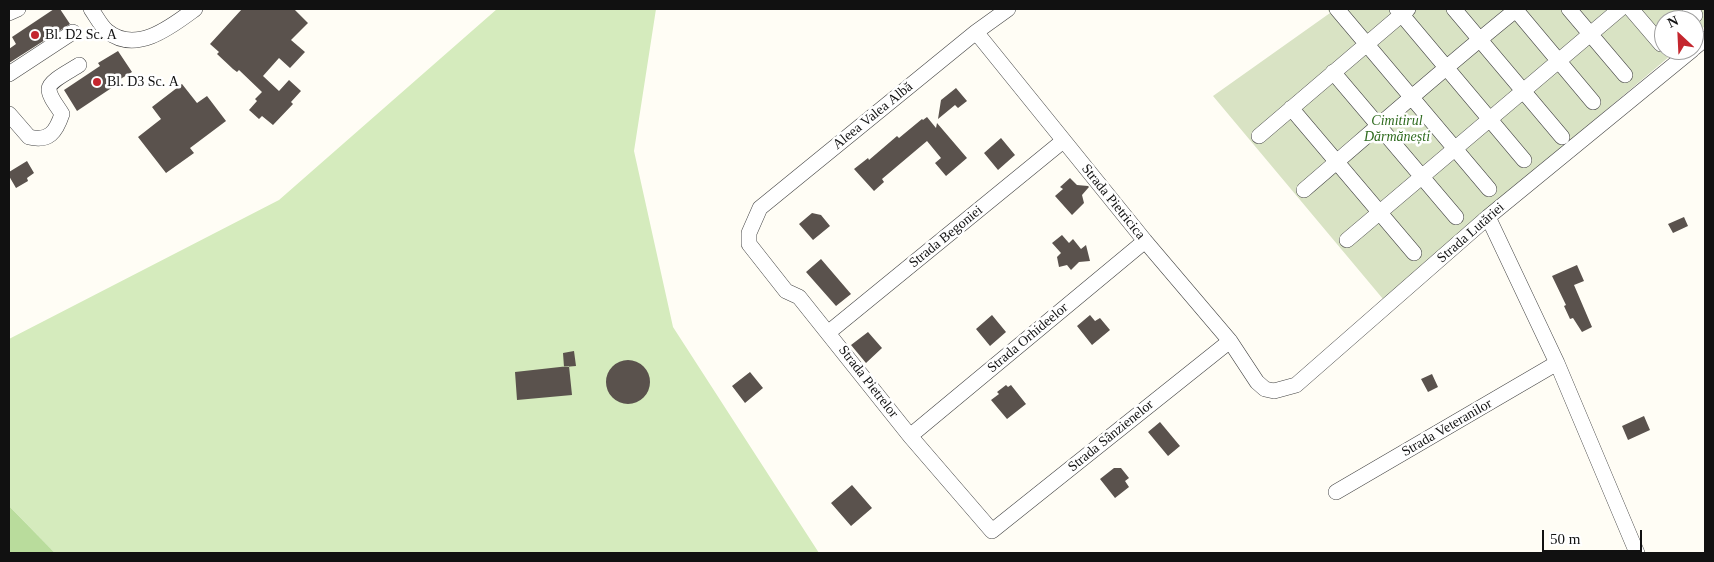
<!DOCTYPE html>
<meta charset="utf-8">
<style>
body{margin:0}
#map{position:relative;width:1714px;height:562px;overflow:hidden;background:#fffdf5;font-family:Georgia,serif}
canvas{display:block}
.frame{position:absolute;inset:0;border:10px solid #111;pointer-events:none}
.north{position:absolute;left:1654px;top:10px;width:50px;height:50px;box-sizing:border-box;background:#fff;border:1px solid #a0a0a0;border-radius:50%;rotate:335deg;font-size:14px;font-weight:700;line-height:20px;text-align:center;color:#111}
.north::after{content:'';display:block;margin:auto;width:18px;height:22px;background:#c4262e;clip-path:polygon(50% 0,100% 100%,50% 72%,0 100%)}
.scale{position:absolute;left:1542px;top:530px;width:100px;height:22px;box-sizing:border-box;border:2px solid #111;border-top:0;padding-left:6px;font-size:15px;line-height:18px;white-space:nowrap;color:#111;-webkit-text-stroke:4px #fff;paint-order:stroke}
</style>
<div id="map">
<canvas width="1714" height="562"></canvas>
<div class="frame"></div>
<div class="north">N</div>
<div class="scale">50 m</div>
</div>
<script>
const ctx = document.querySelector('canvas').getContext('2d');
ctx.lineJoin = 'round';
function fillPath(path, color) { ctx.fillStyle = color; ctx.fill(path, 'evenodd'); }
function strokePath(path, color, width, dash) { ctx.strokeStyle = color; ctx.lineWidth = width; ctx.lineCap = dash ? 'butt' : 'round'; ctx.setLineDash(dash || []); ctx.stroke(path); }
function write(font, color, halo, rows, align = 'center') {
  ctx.font = font + ' Georgia,serif'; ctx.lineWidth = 5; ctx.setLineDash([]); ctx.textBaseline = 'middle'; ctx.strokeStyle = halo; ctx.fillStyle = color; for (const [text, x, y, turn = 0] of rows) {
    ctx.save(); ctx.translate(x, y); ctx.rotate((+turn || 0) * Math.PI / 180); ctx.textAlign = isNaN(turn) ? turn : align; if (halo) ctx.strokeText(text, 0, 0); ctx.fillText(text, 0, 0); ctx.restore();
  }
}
const green = new Path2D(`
 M497,9H656L634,151L673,327L819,553H55L9,506V339L279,200Z`);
const forest = new Path2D(`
 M9,506L55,553H9Z`);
const cemetery = new Path2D(`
 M1327,9H1705V26L1694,36V20H1664V50H1677L1383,299L1213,96L1330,13Z`);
const building = new Path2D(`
 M54,9H60L70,24L9,63V49L16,44L12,37Z
 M242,9H294L308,23L291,40L305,52L290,68L279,58L263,76L279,91L289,80L301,91L291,102L293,104L273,125L262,116L259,119L249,110L257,101L255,99L262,92L239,70L237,72L233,69L217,54L219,52L210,44Z
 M118,51L132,72L117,81L119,83L77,111L64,90L100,66L98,63Z
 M182,84L197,103L207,96L226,121L190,148L194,153L166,173L138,137L161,119L152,107Z
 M956,88L967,101L958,108L955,105L938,119L941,100Z
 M927,117L936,128L937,123L967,158L946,176L935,163L941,158L927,141L882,179L884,182L874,191L854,169L868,158L869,160L897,136L899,138L922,119L923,120Z
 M1001,138L1015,155L998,170L984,153Z
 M27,161L34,173L27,178L28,181L16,188L9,176V172Z
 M1070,178L1077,185L1088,186L1089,187L1082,195L1084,203L1072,215L1055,196L1063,189L1060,187Z
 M812,213L821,215L830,226L813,240L799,224Z
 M1684,217L1688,226L1673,233L1668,224Z
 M1062,235L1069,243L1073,239L1081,249L1086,245L1090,261L1079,262L1071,270L1067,265L1059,267L1057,257L1061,253L1052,243Z
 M821,259L851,294L836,306L806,272Z
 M1577,265L1584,281L1574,285L1592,327L1582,332L1573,318L1570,319L1564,306L1566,305L1552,276Z
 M992,315L1006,332L990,346L976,329Z
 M1090,315L1095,321L1100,318L1110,330L1092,345L1077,326Z
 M868,332L882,348L866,363L851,345Z
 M574,351L576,366L564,367L563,353Z
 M606 382a22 22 0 1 1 44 0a22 22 0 1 1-44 0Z
 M569,366L572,395L517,400L515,372Z
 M750,372L763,388L745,403L732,386Z
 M1432,374L1438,387L1428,392L1421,379Z
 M1006,385L1008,387L1011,385L1026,404L1007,419L991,400L999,394L997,392Z
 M1644,416L1650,430L1628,440L1622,426Z
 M1160,422L1180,446L1168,456L1148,432Z
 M1114,468H1121L1129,478L1125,481L1129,487L1115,498L1100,479Z
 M852,485L872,508L851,526L831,503Z`);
const minor = new Path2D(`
 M91,9C96,16 101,26 107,31C136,55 172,26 195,9
 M1008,9L976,32L760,208L749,233V244L786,291L799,297L910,436L992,531L1230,341
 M1337,9L1489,189
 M1397,9L1524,160
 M1454,9L1562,137
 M1515,9L1593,102
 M1569,9L1625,75
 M1631,9L1661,44
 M1690,9L1695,15
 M9,13L18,9
 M976,32L1145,241L1230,341L1257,382L1265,389L1274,391L1296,385L1488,217L1692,50
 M1694,48L1705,39
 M1333,72L1456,217
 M9,74L73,32
 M1291,108L1414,253
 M9,114L29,137C49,142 56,132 62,114C58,107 49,97 49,89C49,81 72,70 79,65
 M1259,136L1408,9
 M1304,190C1375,129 1445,67 1517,9
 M1488,217L1557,363L1637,553
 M1347,240L1620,9
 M829,332L1063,141
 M910,436L1145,241
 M1336,492L1557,363`);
const markers = [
 [35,35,5,"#c4262e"],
 [97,82,5,"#c4262e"]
];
const poiNames = [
 ["Bl. D2 Sc. A",45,35],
 ["Bl. D3 Sc. A",107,82]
];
const streetNames = [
 ["Aleea Valea Albă",873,116,-39],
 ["Strada Pietricica",1113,202,51],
 ["Strada Lutăriei",1471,233,-41],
 ["Strada Begoniei",946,237,-39],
 ["Strada Orhideelor",1028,338,-40],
 ["Strada Pietrelor",868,382,52],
 ["Strada Veteranilor",1447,428,-30],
 ["Strada Sânzienelor",1111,436,-39]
];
const parkNames = [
 ["Cimitirul",1397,121],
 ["Dărmănești",1397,137]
];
fillPath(green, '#d5ebbd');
fillPath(forest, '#b9dc9c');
fillPath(cemetery, '#d9e3c4');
fillPath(building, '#5a524d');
strokePath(minor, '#444', 16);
strokePath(minor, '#fff', 15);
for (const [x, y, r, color] of markers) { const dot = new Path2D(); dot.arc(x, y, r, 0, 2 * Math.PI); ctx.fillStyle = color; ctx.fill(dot); strokePath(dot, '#fff', 2); }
write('14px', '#111', '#fff', poiNames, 'left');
write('14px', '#111', '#fff', streetNames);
write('italic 14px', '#2f6b1f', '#fff', parkNames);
</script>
